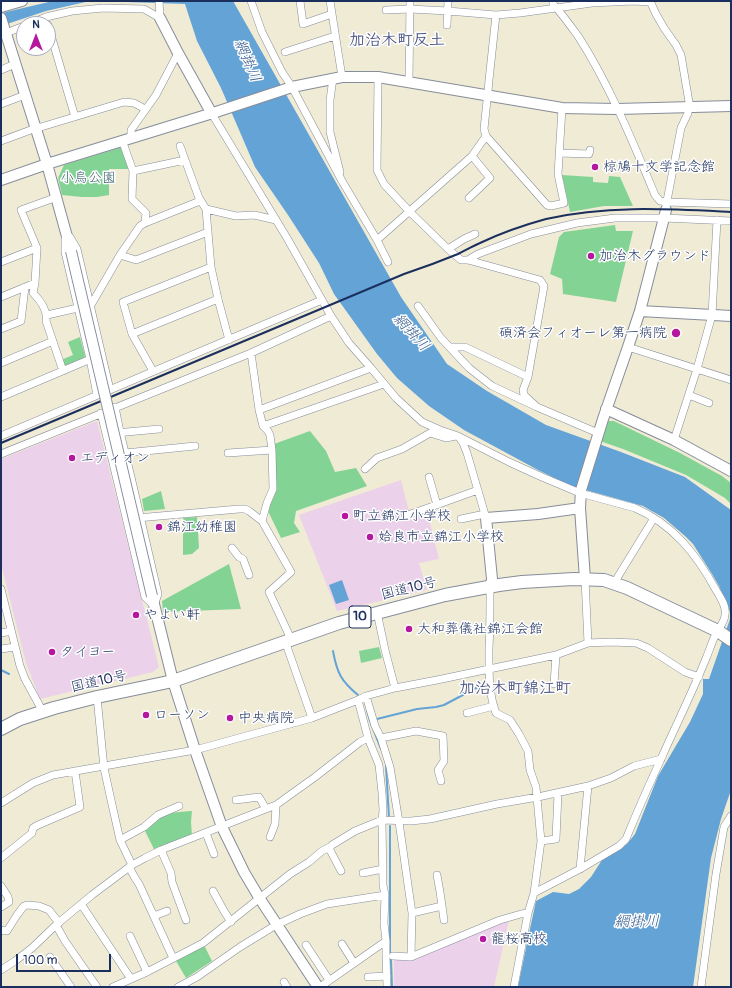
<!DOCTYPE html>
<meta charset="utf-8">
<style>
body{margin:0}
#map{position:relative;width:732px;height:988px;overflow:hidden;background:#f0ebd5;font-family:Pangolin,sans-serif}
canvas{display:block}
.frame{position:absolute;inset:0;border:2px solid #1b2f5e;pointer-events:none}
.north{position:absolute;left:16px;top:16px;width:40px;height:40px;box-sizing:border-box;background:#fff;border:1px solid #a4acbf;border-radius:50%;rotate:0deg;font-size:11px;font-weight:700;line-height:16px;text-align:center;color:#1b2f5e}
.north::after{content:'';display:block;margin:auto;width:14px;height:18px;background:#b5179e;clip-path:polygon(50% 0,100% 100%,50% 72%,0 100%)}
.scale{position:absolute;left:16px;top:954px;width:95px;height:18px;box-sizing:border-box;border:2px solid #1b2f5e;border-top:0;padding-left:5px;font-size:12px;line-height:14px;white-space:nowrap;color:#1b2f5e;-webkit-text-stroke:3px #fff;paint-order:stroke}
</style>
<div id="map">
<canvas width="732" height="988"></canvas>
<div class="frame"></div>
<div class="north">N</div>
<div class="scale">100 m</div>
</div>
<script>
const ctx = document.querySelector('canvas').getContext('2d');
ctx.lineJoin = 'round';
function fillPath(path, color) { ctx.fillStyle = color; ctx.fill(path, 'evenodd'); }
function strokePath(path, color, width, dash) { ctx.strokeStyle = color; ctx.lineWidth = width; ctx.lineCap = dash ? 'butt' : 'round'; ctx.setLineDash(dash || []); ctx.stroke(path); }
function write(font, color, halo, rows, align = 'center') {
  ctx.font = font + ' Pangolin,"Klee One",sans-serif'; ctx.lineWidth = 3; ctx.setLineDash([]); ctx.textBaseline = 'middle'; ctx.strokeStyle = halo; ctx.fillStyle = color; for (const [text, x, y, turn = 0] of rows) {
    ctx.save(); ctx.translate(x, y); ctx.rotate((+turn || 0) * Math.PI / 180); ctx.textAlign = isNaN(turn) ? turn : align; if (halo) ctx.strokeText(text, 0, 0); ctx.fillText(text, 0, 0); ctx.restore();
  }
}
const built = new Path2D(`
 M97,421L159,667L153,672L40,699L26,663L1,564V459Z
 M401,480L410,515L427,510L439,559L419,563L427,590L337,611L299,515Z
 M509,920L494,987H394V960L414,958Z`);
const green = new Path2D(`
 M122,147L130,169H109V195L97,197H82L62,195L58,178L64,165Z
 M562,175L593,177V182L608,183L609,176L620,177L633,206H604L570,212Z
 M615,225L616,231H633L616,302L563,294L562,279L550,274L559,237L564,232Z
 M80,337L85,356L83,360L67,366L63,365L61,360L73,355L68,342Z
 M609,421H614L680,453L722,476L731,483V504L725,498L686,475L623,449L600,441L606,422Z
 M310,431L326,451L335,472L356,468L367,486L296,511L294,523L300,532L281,538L266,507L275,492L274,444Z
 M161,491L165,509L144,511L142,499Z
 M197,517L199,548L192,554L183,555V518Z
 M229,564L241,609L163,612L162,601Z
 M379,647L382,658L361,663L359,651Z
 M192,811L191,822L192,836L155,851L145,831C148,828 151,824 154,821C164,812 179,812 192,811Z
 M203,943L212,961L186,978L176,961Z`);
const water = new Path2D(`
 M53,1H90L46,11L1,26V14L6,12Z
 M96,1H233L401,297L447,364L487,391L546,425L621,452L685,477L731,510V790L721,819L711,858L693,987H518L528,938L536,901L553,892L569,894L579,889L591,877L602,860L627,844L635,834L658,776L690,722L703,694V679H709L730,619V612L726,602L719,586L712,574L693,544L685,536L664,518L643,506L571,486L538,470L464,430L429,406L397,378L377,354L334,294L319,263L288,215L255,167L221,88L197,41L185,4Z
 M342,580L349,600L336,604L329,585Z`);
const stream = new Path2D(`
 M333,651C337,673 341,681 358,695
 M1,670L9,674
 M367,710L370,721L381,749
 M377,719L417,709L436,707L444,705L476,688L486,686
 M386,766L389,818
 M390,826V953
 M391,959L392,987`);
const street = new Path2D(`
 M159,1L160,18
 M251,1L262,32L282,72L292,87L342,181L377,240L388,262
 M300,1L303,24L332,14
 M330,1L342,77
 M553,1V4C562,14 570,25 578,36C609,84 633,142 655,195L660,201L667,202L731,204
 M650,1L656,14L664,28L676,45L681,55L689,102L688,113L681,128L666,206
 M386,10L410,9L448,11L496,15L520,13L592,3L633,1L650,2
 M496,15L489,80L488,91L484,129L486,136L547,205L551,206L564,203L558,174L562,108
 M29,24L46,17L72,11L103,8L144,9L160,18
 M48,25L75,117
 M447,25L448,1
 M1,35L24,26
 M285,52L335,36
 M1,70L15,64
 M378,77L377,170L384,184L409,211L448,249L461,260H468L540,280L544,286L528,377L523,390L524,395L537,407
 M333,78L330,100V132L340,172
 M409,82L410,1
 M1,104L25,95
 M212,114L287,238L331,316L349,343L371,368L396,398L422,422L440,430L458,436L509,462L542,477L580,493L635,508C673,524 697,555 716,590C720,597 727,606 725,615C725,621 719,628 716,634C712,641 710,649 707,656C693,691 676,725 661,759C649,785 637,812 626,839L619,846L580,869L534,893
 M131,138V130L156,95L178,53
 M122,140L133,171L132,199L146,213L145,223
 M1,141L36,128L41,127L124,102L134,103L145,109
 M180,146L199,198L206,209L211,267L218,299L229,340
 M559,153L589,154L590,150
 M133,171L185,160
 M57,197L21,210L37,248L35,283L33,293C40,300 48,310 46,321L63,371
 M469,198L490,178L472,156
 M206,209L236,216L254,215L276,220
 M70,237L77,249L110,390
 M65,239V252L90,359L97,395
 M377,240L472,156L486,136
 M448,249L464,239L475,234
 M120,255L136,260L208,232
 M468,260L478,254L531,234L577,223L615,218H664L731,221
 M1,262L37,248
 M1,297L35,283
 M418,306L441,338L469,368L492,386L537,407L598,433
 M47,315L91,305L120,255L140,226L145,223L200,201
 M1,329L21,321L25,287
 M132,334L218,299
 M450,347H465L528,377
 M628,347L731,380
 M251,353L259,410L263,426L268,431L270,435L272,450L273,489L267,503L262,521
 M1,363L53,341
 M153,371L132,334L123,302L211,267
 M689,395L709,403
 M1,397L93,358
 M259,410L371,368
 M101,413L145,597L154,606L158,594L131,477L120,432L115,407
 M263,426L384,384
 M116,433L159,429
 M1,436L322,300
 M459,437L463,443L467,453L486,518
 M674,440L697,369L712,315L717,220
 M125,453L195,446
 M228,453L272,450
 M1,454L251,353L331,316
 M365,469L377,458L402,449L430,433L446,438L456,436
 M429,477L437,505
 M405,516L439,504L478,490
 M137,518L239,509H245L249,511L262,521L291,572L269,592L291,639
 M461,519L485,514
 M232,548L239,557L243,559L249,575
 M585,579L588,643
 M614,583L654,518
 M491,586L490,592C490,611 490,630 489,648C489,670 488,692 496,713L510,720L519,734L528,751L530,770L536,787L541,841L534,893L528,913L514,987
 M1,589L20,666L25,679L43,712
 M377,612L385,650L395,688
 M1,633L11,631
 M285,641L312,718
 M1,649L15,647
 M554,684L556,655
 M366,696L375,726L381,738L390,767L399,822L412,913L411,957
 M97,697L104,768L111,800L120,840L132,865
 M358,700L368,738L379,765L382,793L383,810L382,822L383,885L385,895L384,923L386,941V956L387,987
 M467,713L494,706
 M381,738L416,731L443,736L444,761L438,770L441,781
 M236,800L259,797L266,809
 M1,803L33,783L53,775L195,750L312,718L358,700L366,696L395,688L437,680L556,655L588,643L611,642L636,643L648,648L685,672L699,677
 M206,833L214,854
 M270,837L275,824L276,805
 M120,840L144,827L158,815L179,806
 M541,841L556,839L558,793
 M329,848L341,871
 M161,850L171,873L172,882L186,920
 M1,858L32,833L33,828L38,825L80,807L75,771
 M129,867L135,878L139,884L173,958
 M580,869L588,786
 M363,873L383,869
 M437,875L440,892L444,920
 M1,886L8,897L9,902L1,907
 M213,891L224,911L231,922
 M81,904L131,979
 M412,913L442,906
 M154,916L167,911
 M56,925L65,941L97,987
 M1,931L4,930L7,931L17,915L24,906L27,905L39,906L49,910L59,923
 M130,936L147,972
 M342,944L354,963
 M306,945L329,980
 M393,956L411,957L500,920L521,914L528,913
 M50,957L71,987
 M1,970L15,961L32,948L56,925L92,895L132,865L145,858L161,850L276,805L315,777L360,742L368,738
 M368,977L387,976
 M284,982L287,987
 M113,987L147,972L203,943L290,874L309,862L322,851L330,847L332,845L355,831L382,820L411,821L430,819L497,804L538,797L588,786L611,778L634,766L661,759
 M178,987L197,977L240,947L276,925L300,914L327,904L385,895
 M320,987L386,941
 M701,987L716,874L724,827L731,816`);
const secondary = new Path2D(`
 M1,7L22,1
 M1,18L47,164L71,251
 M160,18L178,53L212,114
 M1,180L47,164L216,112L292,87L342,77H378L562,108L617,109L731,106
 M640,311L731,316
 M606,409L674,440L731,471
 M585,579L580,508L581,490L603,419L628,347L640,311L666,210
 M491,586L492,579L486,518L538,514L580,508
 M152,596L173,681L195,750L222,827L244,872L260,899L318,987`);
const highway = new Path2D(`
 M1,729L20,719L54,708L97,697L173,681L339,623L445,595L499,585L522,582L574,579L604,580L627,588L718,631L731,640`);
const rail = new Path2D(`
 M1,443L404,274C422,268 441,261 458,254C466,250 473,246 480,243C501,233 524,225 546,219C607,205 669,209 731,212`);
const secondaryBridge = new Path2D(`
 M71,251L152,596`);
const markers = [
 [595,167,4,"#b5179e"],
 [591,256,4,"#b5179e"],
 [676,333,5,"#b5179e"],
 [72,458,4,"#b5179e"],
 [345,516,4,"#b5179e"],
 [159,527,4,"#b5179e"],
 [370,537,4,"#b5179e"],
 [136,615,4,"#b5179e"],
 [409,629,4,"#b5179e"],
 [52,652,4,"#b5179e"],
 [146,715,4,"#b5179e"],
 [230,718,4,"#b5179e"],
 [483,939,4,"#b5179e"]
];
const shields = [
 [360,617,22]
];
const shieldNames = [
 ["10",360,617]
];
const poiNames = [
 ["椋鳩十文学記念館",603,167],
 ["加治木グラウンド",599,256],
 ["碩済会フィオーレ第一病院",667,333,"right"],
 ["エディオン",80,458],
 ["町立錦江小学校",353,516],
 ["錦江幼稚園",167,527],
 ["姶良市立錦江小学校",378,537],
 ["やよい軒",144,615],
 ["大和葬儀社錦江会館",417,629],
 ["タイヨー",60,652],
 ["ローソン",154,715],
 ["中央病院",238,718],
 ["龍桜高校",491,939]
];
const parkNames = [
 ["小烏公園",88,178]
];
const streetNames = [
 ["国道10号",409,589,-14],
 ["国道10号",99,682,-13]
];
const waterNames = [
 ["網掛川",247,61,67],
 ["網掛川",411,333,47],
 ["網掛川",637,922]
];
const quarterNames = [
 ["加治木町反土",397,41],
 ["加治木町錦江町",515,689]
];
fillPath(built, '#ecd1ea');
fillPath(green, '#83d494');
fillPath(water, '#64a3d6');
strokePath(stream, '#64a3d6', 2);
strokePath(street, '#868d9a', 8);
strokePath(secondary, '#868d9a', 12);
strokePath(highway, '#868d9a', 14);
strokePath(street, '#fff', 7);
strokePath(secondary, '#fff', 10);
strokePath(highway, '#fff', 12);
strokePath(rail, '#1b2f5e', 2);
strokePath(secondaryBridge, '#868d9a', 12, []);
strokePath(secondaryBridge, '#fff', 10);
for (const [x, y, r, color] of markers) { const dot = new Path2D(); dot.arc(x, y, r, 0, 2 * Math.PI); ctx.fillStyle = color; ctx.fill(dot); strokePath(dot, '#fff', 1.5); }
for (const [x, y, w] of shields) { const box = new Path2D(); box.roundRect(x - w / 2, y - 11, w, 22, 3); ctx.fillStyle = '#fff'; ctx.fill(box); strokePath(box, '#1b2f5e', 1); }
write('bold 13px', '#1b2f5e', null, shieldNames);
write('14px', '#1b2f5e', '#fff', poiNames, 'left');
write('14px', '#3a616e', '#fff', parkNames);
write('14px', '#1b2f5e', '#fff', streetNames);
write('italic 15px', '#385d8e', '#fff', waterNames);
write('bold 16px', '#525a88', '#fff', quarterNames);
</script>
